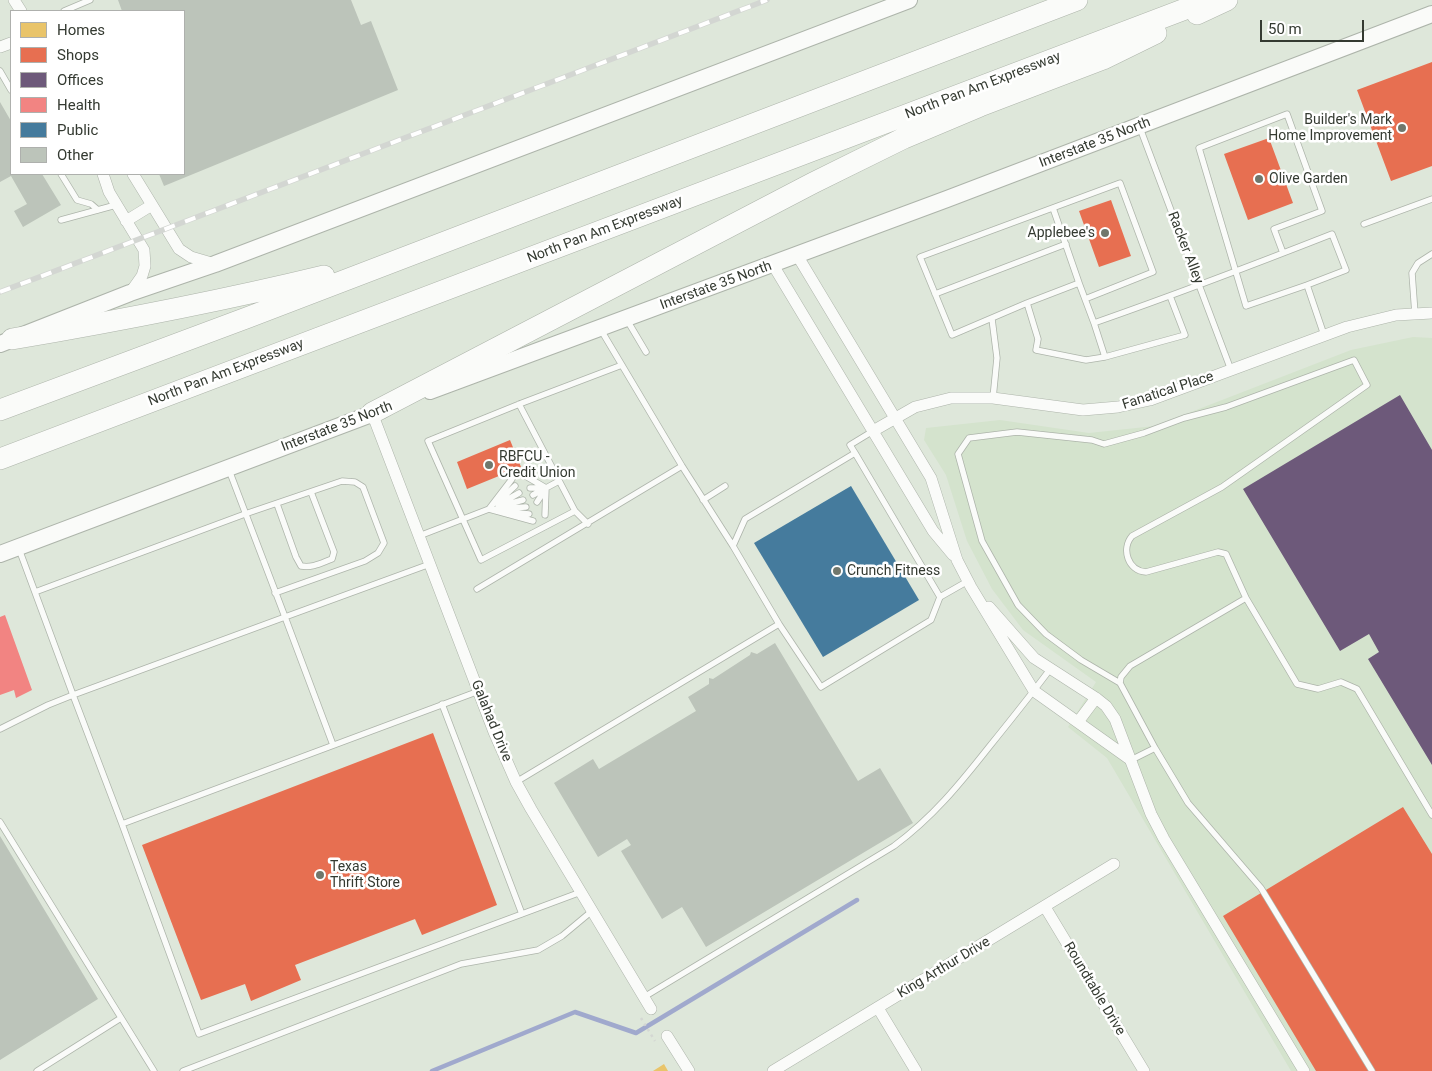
<!DOCTYPE html>
<style>
body{margin:0}
#map{position:relative;width:1432px;height:1071px;overflow:hidden;background:#dee7da;font-family:Roboto,sans-serif}
canvas{display:block}
.legend{position:absolute;left:10px;top:10px;width:175px;height:165px;box-sizing:border-box;background:#fff;border:1px solid #aeb0ad;margin:0;padding:6px 9px;list-style:none;font-size:15px;color:#343a31}
.legend li{display:flex;align-items:center;gap:10px;height:25px}
.legend b{width:25px;border:1px solid #aeb0ad}
.scale{position:absolute;left:1260px;top:20px;width:104px;height:22px;box-sizing:border-box;border:2px solid #343a31;border-top:0;padding-left:6px;font-size:15px;line-height:18px;white-space:nowrap;color:#343a31;-webkit-text-stroke:4px #fff;paint-order:stroke}
</style>
<div id="map">
<canvas width="1432" height="1071"></canvas>
<ul class="legend">
<li><b style="height:14px;background:#e9c46a"></b>Homes</li>
<li><b style="height:14px;background:#e76f51"></b>Shops</li>
<li><b style="height:14px;background:#6d597a"></b>Offices</li>
<li><b style="height:14px;background:#f28482"></b>Health</li>
<li><b style="height:14px;background:#457b9d"></b>Public</li>
<li><b style="height:14px;background:#bcc4ba"></b>Other</li>
</ul>
<div class="scale">50 m</div>
</div>
<script>
const ctx = document.querySelector('canvas').getContext('2d');
ctx.lineJoin = 'round';
function fillPath(path, color) { ctx.fillStyle = color; ctx.fill(path, 'evenodd'); }
function strokePath(path, color, width, dash) { ctx.strokeStyle = color; ctx.lineWidth = width; ctx.lineCap = dash ? 'butt' : 'round'; ctx.setLineDash(dash || []); ctx.stroke(path); }
function write(font, color, halo, rows, align = 'center') {
  ctx.font = font + ' Roboto,sans-serif'; ctx.lineWidth = 5; ctx.setLineDash([]); ctx.textBaseline = 'middle'; ctx.strokeStyle = halo; ctx.fillStyle = color; for (const [text, x, y, turn = 0] of rows) {
    ctx.save(); ctx.translate(x, y); ctx.rotate((+turn || 0) * Math.PI / 180); ctx.textAlign = isNaN(turn) ? turn : align; if (halo) ctx.strokeText(text, 0, 0); ctx.fillText(text, 0, 0); ctx.restore();
  }
}
const built = new Path2D(`
 M1413,337L1432,338V1071H1291L1107,758L1068,727L1096,682L1023,630L992,589L967,541L946,475L924,440L926,428L1000,420L1089,433L1155,426L1351,350Z`);
const homes = new Path2D(`
 M664,1064L668,1071H653Z`);
const shops = new Path2D(`
 M1432,62V166L1391,181L1357,90Z
 M1269,138L1293,203L1248,220L1224,154Z
 M1111,200L1131,256L1099,267L1079,211Z
 M510,440L521,467L467,489L457,462Z
 M433,733L497,905L422,935L415,919L295,965L301,980L251,1001L245,984L201,1000L142,845Z
 M1403,807L1432,854V1071H1316L1223,916Z`);
const offices = new Path2D(`
 M1400,395L1432,450V765L1368,659L1379,652L1369,634L1340,651L1243,489Z`);
const health = new Path2D(`
 M5,615L32,690L16,698L14,690L0,695V617Z`);
const public = new Path2D(`
 M851,486L919,600L823,657L754,543Z`);
const stream = new Path2D(`
 M432,1071L575,1012L636,1033L857,900`);
const building = new Path2D(`
 M118,0H351L361,25L371,21L398,90L164,186L159,174H184V11H122Z
 M0,102L11,121V174H42L61,205L23,227L14,211L27,204L11,176L0,182Z
 M775,643L858,781L880,768L913,823L706,947L682,907L662,919L621,851L631,845L627,839L598,857L554,783L593,759L599,769L696,711L688,697L709,684V678L713,679L750,655L751,652L757,654Z
 M0,836L98,999L0,1060Z`);
const path = new Path2D(`
 M641,1018L655,1041`);
const service = new Path2D(`
 M64,11L90,0
 M0,71L11,90
 M1140,128L1231,370
 M61,174L77,200L91,204L98,210
 M1053,208L1079,283
 M61,220L116,205
 M1364,224L1432,199
 M1283,253L1274,229L1322,211L1287,114L1199,148L1246,306L1307,285
 M935,294L1066,244
 M1170,296L1185,335L1105,357L1094,323C1174,295 1253,265 1332,234L1346,270L1307,285L1324,335
 M1085,299L1153,272L1120,183L920,257L952,335L1027,303L1038,339L1036,350L1086,360L1105,357
 M1027,303L1079,283L1094,323
 M1415,314L1412,273L1418,263L1432,254
 M992,319L997,358L993,398
 M627,320L646,352
 M519,404L575,511
 M855,453L940,597L968,581
 M229,470L285,617L430,564
 M522,474L546,488L559,481
 M530,488H544
 M533,495L544,489
 M500,500L515,486
 M703,500L725,486
 M537,502L545,490
 M277,504L296,557L301,566C313,568 321,563 332,559L334,552L311,492
 M498,505L519,493
 M501,506L523,500
 M489,509L533,521
 M496,509L526,507
 M509,512L529,514
 M545,515L546,488
 M588,524L575,511L481,560L428,441L522,403L622,365
 M419,536L489,509L512,479
 M733,546L745,519L855,453L850,445L873,431
 M19,549L73,695L285,617L333,745
 M477,589L682,466
 M35,592L245,514L342,481L355,482L363,487L384,543L378,553L365,561L275,593
 M779,624L821,687L931,620L940,597
 M1120,683L1081,660L1046,634L1018,605L982,541L958,454L969,438L1017,432L1092,440L1104,444L1144,433L1184,418L1226,407L1354,360L1367,385L1222,487L1132,536C1121,549 1128,571 1146,572L1218,552L1226,554L1246,598L1297,684L1318,689L1341,682L1357,689L1432,815
 M442,704L522,914
 M0,729L48,705L73,695L122,824L479,691
 M1155,748L1188,803L1261,888L1372,1071
 M1131,760L1155,748L1120,683L1121,677L1130,666L1246,598
 M516,782L779,624L733,546L682,466L601,330
 M0,822L154,1071
 M122,824L199,1034L581,892
 M644,997L894,846C933,817 959,785 989,747C1010,721 1031,695 1051,668
 M37,1071L121,1018
 M183,1071L461,964L538,950L562,936L592,911`);
const minor = new Path2D(`
 M14,0L21,11
 M0,47L11,43
 M103,174L109,192L144,250L145,266L142,276L130,293
 M133,174L179,249L191,257L215,264
 M126,221L152,205
 M797,255L931,478L957,560L971,587L1034,691L1131,760
 M773,265L933,531L953,555
 M372,413L494,732L516,782L531,809L651,1009
 M873,431L915,407L951,398H993L1083,410L1118,407L1150,400L1347,327L1396,315L1432,313
 M989,607L1034,658L1096,698L1106,706L1115,719L1151,814L1164,839L1304,1071
 M1078,722L1096,698
 M1045,907L1144,1071
 M878,1008L916,1071
 M667,1036L689,1071
 M773,1071L1114,864`);
const secondary = new Path2D(`
 M0,344L130,293L215,264L909,0
 M430,391L947,199L1432,14
 M0,554L382,410`);
const motorway = new Path2D(`
 M1197,14L1227,0
 M12,339C117,321 221,301 324,276
 M0,410L249,317L1077,0
 M372,413L813,183L904,138L980,106L1103,59L1156,33
 M0,459L1209,0`);
const rail = new Path2D(`
 M0,292L767,0`);
const markers = [
 [1402,128,5,"#70776c"],
 [1259,179,5,"#70776c"],
 [1105,233,5,"#70776c"],
 [489,465,5,"#70776c"],
 [837,571,5,"#70776c"],
 [320,875,5,"#70776c"]
];
const streetNames = [
 ["North Pan Am Expressway",983,86,-21],
 ["Interstate 35 North",1095,143,-21],
 ["North Pan Am Expressway",605,230,-21],
 ["Racker Alley",1185,248,69],
 ["Interstate 35 North",716,286,-20],
 ["North Pan Am Expressway",226,373,-21],
 ["Fanatical Place",1168,391,-18],
 ["Interstate 35 North",337,427,-21],
 ["Galahad Drive",491,721,68],
 ["King Arthur Drive",944,968,-31],
 ["Roundtable Drive",1094,989,59]
];
const poiNames = [
 ["Builder's Mark",1392,120,"right"],
 ["Home Improvement",1392,136,"right"],
 ["Olive Garden",1269,179],
 ["Applebee's",1095,233,"right"],
 ["RBFCU -",499,457],
 ["Credit Union",499,473],
 ["Crunch Fitness",847,571],
 ["Texas",330,867],
 ["Thrift Store",330,883]
];
fillPath(built, '#d4e3cd');
fillPath(homes, '#e9c46a');
fillPath(shops, '#e76f51');
fillPath(offices, '#6d597a');
fillPath(health, '#f28482');
fillPath(public, '#457b9d');
strokePath(stream, '#a0a9cd', 4.5);
fillPath(building, '#bcc4ba');
strokePath(service, '#adb4aa', 7);
strokePath(minor, '#adb4aa', 12);
strokePath(secondary, '#adb4aa', 18);
strokePath(motorway, '#adb4aa', 22);
strokePath(path, '#d4d7d3', 2.5, [2.5, 4]);
strokePath(service, '#fafbf9', 5.5);
strokePath(minor, '#fafbf9', 11);
strokePath(secondary, '#fafbf9', 16);
strokePath(motorway, '#fafbf9', 21);
strokePath(rail, '#d3d6d2', 5.5);
strokePath(rail, '#fff', 4, [11]);
for (const [x, y, r, color] of markers) { const dot = new Path2D(); dot.arc(x, y, r, 0, 2 * Math.PI); ctx.fillStyle = color; ctx.fill(dot); strokePath(dot, '#fff', 2); }
write('14px', '#343a31', '#fff', streetNames);
write('14px', '#343a31', '#fff', poiNames, 'left');
</script>
